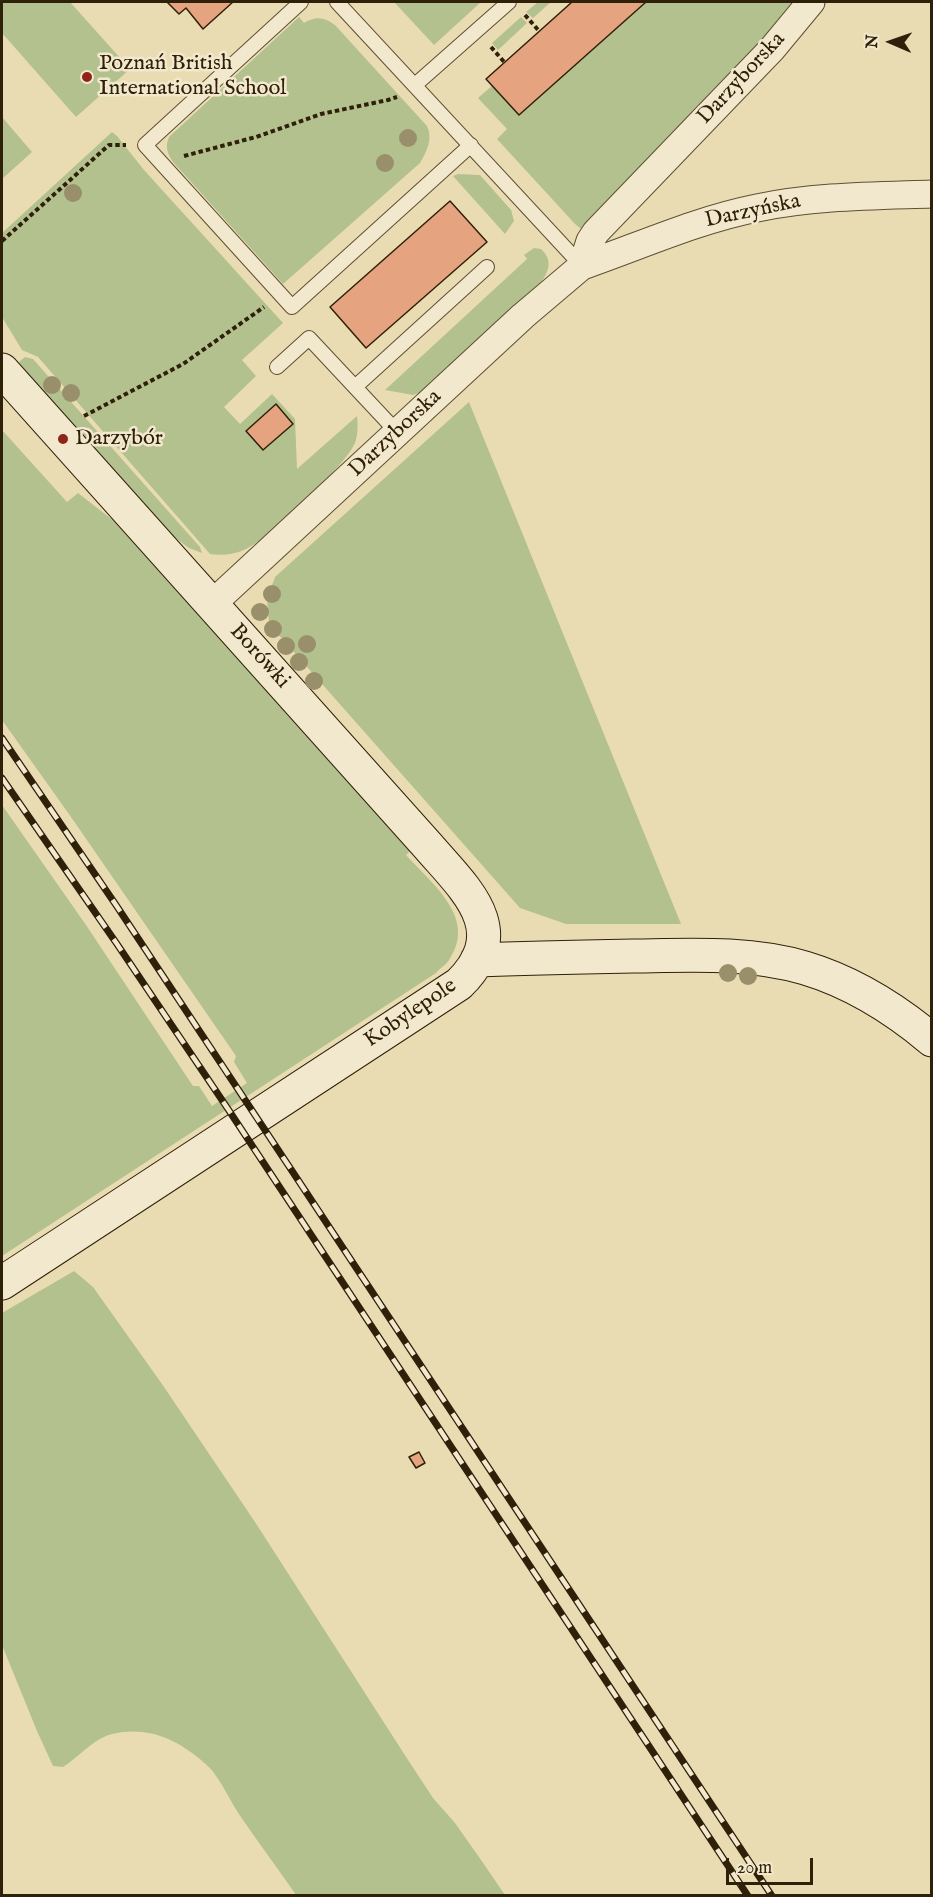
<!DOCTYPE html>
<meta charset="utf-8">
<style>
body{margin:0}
#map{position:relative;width:933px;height:1897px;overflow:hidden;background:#eadcb2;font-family:"IM FELL English",serif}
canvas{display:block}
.frame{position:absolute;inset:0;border:3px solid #2f2009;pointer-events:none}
.north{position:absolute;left:861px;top:12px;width:60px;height:60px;-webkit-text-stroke:4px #f1e8cd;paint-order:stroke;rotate:272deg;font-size:16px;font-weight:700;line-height:24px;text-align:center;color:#2f2009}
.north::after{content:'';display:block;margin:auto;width:21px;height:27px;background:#2f2009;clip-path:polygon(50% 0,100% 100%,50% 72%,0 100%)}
.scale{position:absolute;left:726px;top:1858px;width:87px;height:27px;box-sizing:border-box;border:3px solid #2f2009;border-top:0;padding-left:8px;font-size:18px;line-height:21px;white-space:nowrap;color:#2f2009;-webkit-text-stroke:4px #f1e8cd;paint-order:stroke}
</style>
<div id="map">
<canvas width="933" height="1897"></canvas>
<div class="frame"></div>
<div class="north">N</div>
<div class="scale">20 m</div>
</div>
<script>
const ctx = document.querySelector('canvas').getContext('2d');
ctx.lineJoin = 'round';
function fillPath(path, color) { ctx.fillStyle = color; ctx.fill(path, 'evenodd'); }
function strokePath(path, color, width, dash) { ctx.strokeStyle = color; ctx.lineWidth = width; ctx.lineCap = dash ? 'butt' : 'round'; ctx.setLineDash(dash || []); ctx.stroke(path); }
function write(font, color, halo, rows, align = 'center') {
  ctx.font = font + ' "IM FELL English",serif'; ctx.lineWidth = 5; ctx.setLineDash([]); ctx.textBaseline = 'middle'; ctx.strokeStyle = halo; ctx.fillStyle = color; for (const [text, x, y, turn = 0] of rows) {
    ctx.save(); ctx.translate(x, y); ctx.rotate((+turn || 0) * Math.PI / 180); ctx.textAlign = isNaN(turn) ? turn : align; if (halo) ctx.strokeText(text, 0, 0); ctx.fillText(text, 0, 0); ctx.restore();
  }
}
const green = new Path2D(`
 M2,2H70L130,69L76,117L2,33Z
 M394,2H481L434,45Z
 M538,2H551L533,18L526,12Z
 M646,2H797L765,41L585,232L575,224L497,139L507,129L478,98L493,85L519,115Z
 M299,17L304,23C316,16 324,17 335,25L427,126C433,139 427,151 420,163L283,284L173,162C167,153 165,147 169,137Z
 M521,17L527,23L498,50L492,43Z
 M2,117L32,152L2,179Z
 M112,132L117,136L144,170L283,323L242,360L256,376L224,407L240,424L272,394L295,419L297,469L357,416C358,425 358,435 355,443C345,466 269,538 246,549C236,554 222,556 210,554L38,357L22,350L2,317V233ZM276,404L293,424L263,450L246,431Z
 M458,174L480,175L511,210L514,221L505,234L453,176Z
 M534,248L541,249C552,259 550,269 542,281L455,364L422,392L413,395L385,390L527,259L524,255Z
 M25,357L33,359L200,547L202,553L189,548L166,531L27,374L19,362Z
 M469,402L681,924H566L520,908L269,624L267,599L275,577Z
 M2,430L67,502L78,493L128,532L412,849L406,855C432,884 478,918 449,960C446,965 440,968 436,973L2,1256V805L86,925L193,1086H199L212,1106L247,1083L234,1062L236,1056L71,817L2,720Z
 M74,1271L93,1287L162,1384L255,1522L410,1763L433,1798L455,1823L479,1857L505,1895H296C279,1870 260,1845 243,1820C232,1805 225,1788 214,1773C211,1768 205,1764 201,1760C175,1738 146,1726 112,1734C93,1739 79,1757 63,1767L53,1766L37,1731L2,1645V1313Z`);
const building = new Path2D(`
 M167,2H233L203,29L186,8L179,14Z
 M572,2H646L519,115L486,79Z
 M450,201L487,242L366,348L330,307Z
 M276,404L293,424L263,450L246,431Z
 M419,1452L425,1463L416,1468L409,1457Z`);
const path = new Path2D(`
 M525,15L539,31
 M491,47L505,63
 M184,156L256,137L321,114L388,100L397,97
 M2,241L109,145H126
 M84,416L183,364L264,307`);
const lane = new Path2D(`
 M301,2L145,145L292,307L471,145
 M337,2L582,266
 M415,85L509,2
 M277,367L309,338L397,432
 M355,387L487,267`);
const street = new Path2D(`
 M582,266C640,246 697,220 757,208C814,196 873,196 932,194
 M212,604L523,316L582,266L590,241L596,232L772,49L811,2`);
const secondary = new Path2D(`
 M2,370L428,846C465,889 514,930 459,984L2,1283
 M477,960C530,958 584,957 637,956C693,955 751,952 805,968C852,982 895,1009 932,1040`);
const rail = new Path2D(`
 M2,738L116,905L772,1896
 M2,778L117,944L222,1100L748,1896`);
const trees = [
 [408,138],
 [385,163],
 [73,193],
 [52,385],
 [71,393],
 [272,594],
 [260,612],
 [273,629],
 [307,644],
 [286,646],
 [299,662],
 [314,681],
 [728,973],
 [748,976]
];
const markers = [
 [87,77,6,"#8f2418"],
 [63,439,6,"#8f2418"]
];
const poiNames = [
 ["Poznań British",99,64],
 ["International School",99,89],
 ["Darzybór",75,439]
];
const streetNames = [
 ["Darzyborska",742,79,-47],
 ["Darzyńska",753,212,-12],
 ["Darzyborska",396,434,-43],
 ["Borówki",259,657,48],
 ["Kobylepole",411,1014,-34]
];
fillPath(green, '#b3c18f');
fillPath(building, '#e6a380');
strokePath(building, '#2f2009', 1.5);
strokePath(lane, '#5e4f33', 16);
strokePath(street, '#5e4f33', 29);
strokePath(secondary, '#2f2009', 35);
strokePath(path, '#2f2009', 4, [4.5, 3]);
strokePath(lane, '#f1e8cd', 14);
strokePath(street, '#f1e8cd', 27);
strokePath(secondary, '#f1e8cd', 33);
strokePath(rail, '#2f2009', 7);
strokePath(rail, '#f1e8cd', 4.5, [14]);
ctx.fillStyle = '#998f6b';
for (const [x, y] of trees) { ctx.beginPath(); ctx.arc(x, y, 9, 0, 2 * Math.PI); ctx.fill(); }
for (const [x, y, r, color] of markers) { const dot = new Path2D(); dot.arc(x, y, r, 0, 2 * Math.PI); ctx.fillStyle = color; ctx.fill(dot); strokePath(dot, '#f1e8cd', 2); }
write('22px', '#2f2009', '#f1e8cd', poiNames, 'left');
write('22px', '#2f2009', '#f1e8cd', streetNames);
</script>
